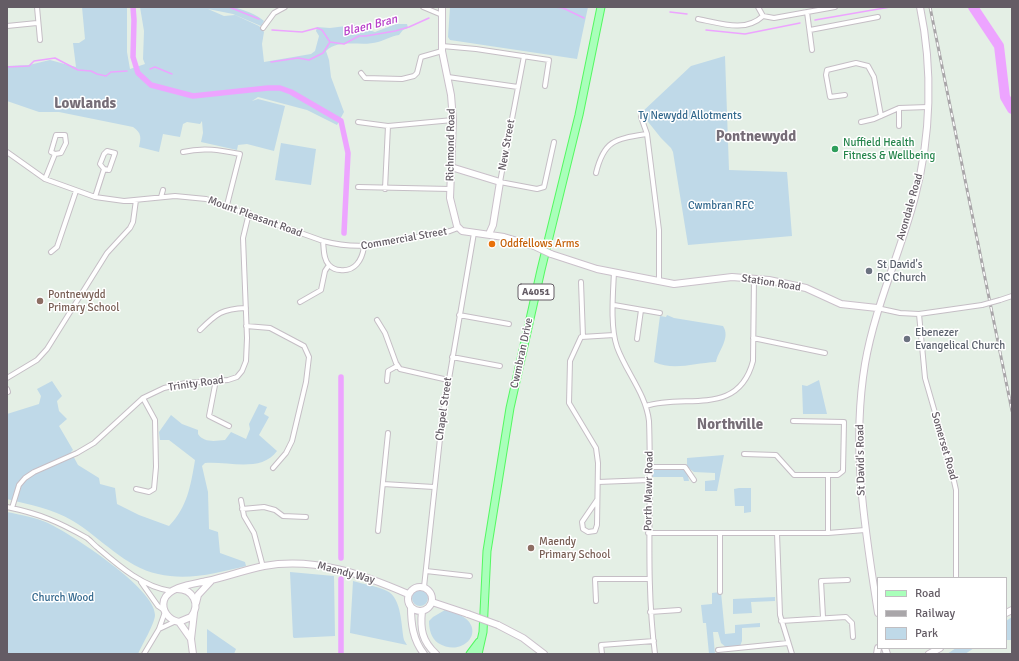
<!DOCTYPE html>
<style>
body{margin:0}
#map{position:relative;width:1019px;height:661px;overflow:hidden;background:#e4efe5;font-family:Signika,sans-serif}
canvas{display:block}
.frame{position:absolute;inset:0;border:8px solid #645c65;pointer-events:none}
.legend{position:absolute;left:877px;top:577px;width:130px;height:72px;box-sizing:border-box;background:#fff;border:1px solid #c1bec1;margin:0;padding:5px 7px;list-style:none;font-size:12px;color:#645c65}
.legend li{display:flex;align-items:center;gap:8px;height:20px}
.legend b{width:20px;border:1px solid #c1bec1}
</style>
<div id="map">
<canvas width="1019" height="661"></canvas>
<div class="frame"></div>
<ul class="legend">
<li><b style="height:5px;background:#a9ffba"></b>Road</li>
<li><b style="height:5px;background:#a9a6a9"></b>Railway</li>
<li><b style="height:11px;background:#bfd9e8"></b>Park</li>
</ul>
</div>
<script>
const ctx = document.querySelector('canvas').getContext('2d');
ctx.lineJoin = 'round';
function fillPath(path, color) { ctx.fillStyle = color; ctx.fill(path, 'evenodd'); }
function strokePath(path, color, width, dash) { ctx.strokeStyle = color; ctx.lineWidth = width; ctx.lineCap = dash ? 'butt' : 'round'; ctx.setLineDash(dash || []); ctx.stroke(path); }
function write(font, color, halo, rows, align = 'center') {
  ctx.font = font + ' Signika,sans-serif'; ctx.lineWidth = 3; ctx.setLineDash([]); ctx.textBaseline = 'middle'; ctx.strokeStyle = halo; ctx.fillStyle = color; for (const [text, x, y, turn = 0] of rows) {
    ctx.save(); ctx.translate(x, y); ctx.rotate((+turn || 0) * Math.PI / 180); ctx.textAlign = isNaN(turn) ? turn : align; if (halo) ctx.strokeText(text, 0, 0); ctx.fillText(text, 0, 0); ctx.restore();
  }
}
const green = new Path2D(`
 M82,7H127V52L130,69L145,64L143,59L144,31L140,7H234C244,10 256,14 264,21L261,26L233,14L208,9L224,16L235,15L259,26L264,32L262,44L264,62L311,54L315,51L319,36L316,31L317,27L330,28L354,25L375,32L396,24H407L408,28L403,30L399,35C391,36 385,40 378,42C362,47 339,38 326,51L329,60L331,77L344,112L337,125L307,110L258,97L252,101L258,99L285,106L274,151L247,144L238,145L237,150L201,142L203,133L202,121L200,124L187,122L183,124L180,137L163,134L159,152L139,147C141,138 142,133 133,127L59,112H39L7,101V66L29,65L50,60L76,67L73,43H79L85,39Z
 M450,7H588L577,59L450,40L448,37Z
 M725,56L729,170L787,172L792,236L688,245L673,152L671,148L661,138L641,113L691,66Z
 M281,143L316,149L311,185L275,180Z
 M667,315L674,318L723,326C731,338 718,351 716,362C694,363 674,371 654,362L660,316L666,317Z
 M819,380L827,414H803L802,385L807,386Z
 M52,381L62,396L57,401L59,411L67,419L59,426L73,450L71,452L78,465L99,478L100,484L115,488L117,504L139,515L169,526C187,508 191,485 195,460L169,440H160L159,432L171,415L182,424L198,430V434C204,443 215,441 225,440L231,432L246,439L250,429L249,424L259,404L267,407L264,414L269,417L259,435L277,451C261,473 228,461 205,463L202,466L208,492L209,529L218,532L220,553L245,562L246,566C217,573 188,581 158,574C125,567 101,538 73,521C51,508 31,505 7,499V414L39,404L41,396L37,389Z
 M724,455L717,491H705V481L715,480V473L694,472L687,467V458Z
 M684,469L687,471L689,481H684L683,477H653V470Z
 M739,488H751V512L744,513V506H735L734,489Z
 M7,512C21,515 35,517 48,523C71,534 156,589 155,615C155,623 142,645 138,654H7Z
 M290,572L334,576L335,636L294,638L293,637Z
 M353,581C363,584 377,586 387,591C402,598 401,626 404,640L407,645L350,633Z
 M412 598a8 8 0 1 1 16 0a8 8 0 1 1-16 0Z
 M721,592L725,634L735,633V625L760,623V627L742,628V641L740,646L727,648L721,643L718,632H713L715,654H709L706,623H703L701,605L712,604V593Z
 M775,597V601L751,602L752,613L733,614V599Z
 M445,610C495,620 467,661 438,643C431,638 429,629 429,621L433,617Z
 M1012,617V640H1006V621Z
 M207,629L236,649L234,654H207Z
 M956,648H974L965,654H947Z`);
const stream = new Path2D(`
 M229,7L259,19
 M555,7L563,8L584,18
 M670,12L687,14
 M815,20L890,7
 M272,30L302,32L317,28L322,30L330,42L344,44L359,36H366L395,31L409,27L429,18
 M706,30L745,34L800,23
 M271,62L298,58L309,60L323,53L330,42
 M7,67L29,66L34,61L55,58L78,70L91,71L97,74L106,76L111,72L127,71
 M150,69L155,67L172,74`);
const canal = new Path2D(`
 M133,7L134,20L133,57L138,73L151,85L193,96L268,88H280L291,92L341,121L348,153L344,233
 M341,377V558
 M341,579V654`);
const river = new Path2D(`
 M973,7L999,46L1005,97L1012,109`);
const street = new Path2D(`
 M37,7L40,40
 M423,7L442,15
 M758,7L763,16
 M807,12L812,50
 M698,19C720,23 745,33 763,16L774,18L835,7
 M7,26L37,23
 M263,28L274,13L285,7
 M810,30L878,17
 M442,46L476,49L549,60L545,86
 M524,56L500,182L537,189L544,187L554,142
 M361,73L365,78L402,79L414,76L417,73L421,57L442,51
 M448,77L518,87
 M845,95L830,97L826,75L827,70L856,63L868,66L874,77L881,116
 M899,108V126
 M641,117L647,134L659,230V282
 M358,122L388,126L453,120
 M861,122L874,119L899,108L928,107
 M7,152L45,179L95,197L124,201L175,196L206,199L323,241C357,250 379,245 413,238C425,235 437,234 450,231L458,228
 M183,152C203,147 220,150 240,154L227,205
 M596,173C604,140 615,139 647,134
 M45,179L55,154L51,152L56,135H65L66,143L61,153L55,154
 M358,187L450,189
 M385,189L388,126
 M95,197L104,169L100,164L104,154L107,151L115,153L109,170L104,169
 M161,197L163,190
 M323,241C324,249 323,259 329,265C332,268 336,270 340,270C355,272 362,260 364,247
 M51,252L57,247L76,191
 M614,272C613,294 610,327 617,347C626,372 646,394 649,421C652,499 645,576 655,654
 M581,282L583,337
 M1000,300L1012,296
 M300,302L321,290L325,271L329,265
 M614,305L660,313
 M877,308L900,313L919,314L982,305
 M919,314L925,378L951,468L956,490V578
 M459,315L509,324
 M377,320L385,333L396,363L400,369L448,380
 M246,326L270,328L304,346L309,357L306,382L292,441L286,453L273,468
 M200,330C217,313 222,309 246,308
 M753,338L825,353
 M637,339L641,310
 M452,357L500,366
 M7,378L37,360L47,349L107,253L130,228L133,222L136,200
 M216,380L209,416L229,426
 M387,381L388,371L397,366
 M7,389L8,392
 M646,406C685,393 738,418 753,361L754,278
 M793,421L844,422L843,471L838,475H828
 M744,454L776,455L794,475H828V533
 M649,467H685L694,480
 M598,482L649,480
 M383,484L434,487
 M136,489L149,492L154,489L156,467L155,420L143,398
 M241,500L244,516L254,533L263,567
 M597,500L582,522L583,529L588,532L595,531L597,525L598,463L596,448L569,403L570,361L581,337L614,335
 M7,507C40,514 57,521 87,538C91,541 94,545 98,548C119,566 143,587 171,591
 M12,508L19,485L25,478L34,472L77,453L94,443L143,398L164,388L186,383L228,380L237,377L242,371L246,361L247,338L243,238L249,213
 M242,509L264,507L275,510L283,516L306,517
 M378,531L388,433
 M648,533H828L865,530
 M720,533V592
 M777,533L780,615L792,654
 M426,571L470,576
 M141,582L158,606L164,610
 M424,587L442,420L474,233
 M596,601L595,579H649
 M650,612L679,610
 M823,617L821,581L848,580
 M781,621L846,617L852,623L853,637
 M159,629L176,621
 M718,650L788,643
 M144,654L159,629L165,612
 M602,654L601,645L654,641`);
const secondary = new Path2D(`
 M442,7V51L451,95L453,120L450,198L457,226L462,231L504,237L534,246
 M451,167L500,182L493,225L489,234
 M551,254L597,269L674,284L732,277L769,280L806,288L841,304L877,308
 M408 599a12 12 0 1 1 24 0a12 12 0 1 1-24 0Z
 M177,589C193,589 201,604 191,617L179,622C169,620 161,611 164,600C169,586 195,584 207,581C226,577 244,570 264,566C315,557 362,574 408,594
 M432,602L468,614
 M196,603L198,595L211,581
 M411,607C411,624 413,640 424,654
 M422,611C420,629 422,641 436,654
 M878,613C865,530 851,448 865,364C875,306 900,254 915,197C931,136 933,69 920,7
 M1006,613L1012,610
 M179,622L191,639
 M498,625L523,638L544,654
 M885,648L887,654
 M193,654L191,639L194,613
 M877,654L878,648
 M929,654L940,648`);
const primary = new Path2D(`
 M470,654L479,642
 M478,654L483,632L487,551L510,408L541,270L579,115L601,7`);
const rail = new Path2D(`
 M930,7L1012,411`);
const streetBridge = new Path2D(`
 M982,305L1000,300`);
const secondaryBridge = new Path2D(`
 M534,246L551,254
 M468,614L498,625`);
const markers = [
 [835,149,4,"#2e9e5b"],
 [492,244,4,"#e8710a"],
 [869,271,4,"#6b7280"],
 [40,301,4,"#8d6e63"],
 [907,339,4,"#6b7280"],
 [531,548,4,"#8d6e63"]
];
const shields = [
 [536,292,36]
];
const shieldNames = [
 ["A4051",536,292]
];
const parkNames = [
 ["Ty Newydd Allotments",690,116],
 ["Cwmbran RFC",721,206],
 ["Church Wood",63,598]
];
const leisureNames = [
 ["Nuffield Health",843,143],
 ["Fitness & Wellbeing",843,156]
];
const streetNames = [
 ["Richmond Road",451,145,-89],
 ["New Street",507,145,-80],
 ["Avondale Road",910,207,-74],
 ["Mount Pleasant Road",255,217,20],
 ["Commercial Street",404,239,-10],
 ["Station Road",771,283,9],
 ["Cwmbran Drive",522,353,-78],
 ["Trinity Road",196,384,-8],
 ["Chapel Street",444,409,-82],
 ["Somerset Road",944,446,74],
 ["St David's Road",861,460,-91],
 ["Porth Mawr Road",649,491,-89],
 ["Maendy Way",346,573,15]
];
const foodNames = [
 ["Oddfellows Arms",500,244]
];
const worshipNames = [
 ["St David's",877,265],
 ["RC Church",877,278],
 ["Ebenezer",915,333],
 ["Evangelical Church",915,346]
];
const educationNames = [
 ["Pontnewydd",48,295],
 ["Primary School",48,308],
 ["Maendy",539,542],
 ["Primary School",539,555]
];
const waterNames = [
 ["Blaen Bran",370,26,-14]
];
const districtNames = [
 ["Lowlands",85,104],
 ["Pontnewydd",756,137],
 ["Northville",730,425]
];
fillPath(green, '#bfd9e8');
strokePath(stream, '#eda4ff', 1.5);
strokePath(canal, '#eda4ff', 5.5);
strokePath(river, '#eda4ff', 10);
strokePath(street, '#c5bec5', 6);
strokePath(secondary, '#cac0ca', 8);
strokePath(primary, '#54f862', 9);
strokePath(street, '#fff', 4);
strokePath(secondary, '#fff', 6);
strokePath(primary, '#a9ffba', 7);
strokePath(rail, '#a9a6a9', 3);
strokePath(rail, '#fff', 1.5, [4.5]);
strokePath(streetBridge, '#c5bec5', 6, []);
strokePath(secondaryBridge, '#cac0ca', 8, []);
strokePath(streetBridge, '#fff', 4);
strokePath(secondaryBridge, '#fff', 6);
for (const [x, y, r, color] of markers) { const dot = new Path2D(); dot.arc(x, y, r, 0, 2 * Math.PI); ctx.fillStyle = color; ctx.fill(dot); strokePath(dot, '#fff', 1.5); }
for (const [x, y, w] of shields) { const box = new Path2D(); box.roundRect(x - w / 2, y - 8, w, 16, 3); ctx.fillStyle = '#fff'; ctx.fill(box); strokePath(box, '#645c65', 1); }
write('bold 10px', '#645c65', null, shieldNames);
write('11px', '#33688d', '#fff', parkNames);
write('11px', '#27864d', '#fff', leisureNames, 'left');
write('11px', '#645c65', '#fff', streetNames);
write('11px', '#c56008', '#fff', foodNames, 'left');
write('11px', '#5b616d', '#fff', worshipNames, 'left');
write('11px', '#785e54', '#fff', educationNames, 'left');
write('italic 12px', '#b840c9', '#fff', waterNames);
write('bold 15px', '#766d77', '#fff', districtNames);
</script>
